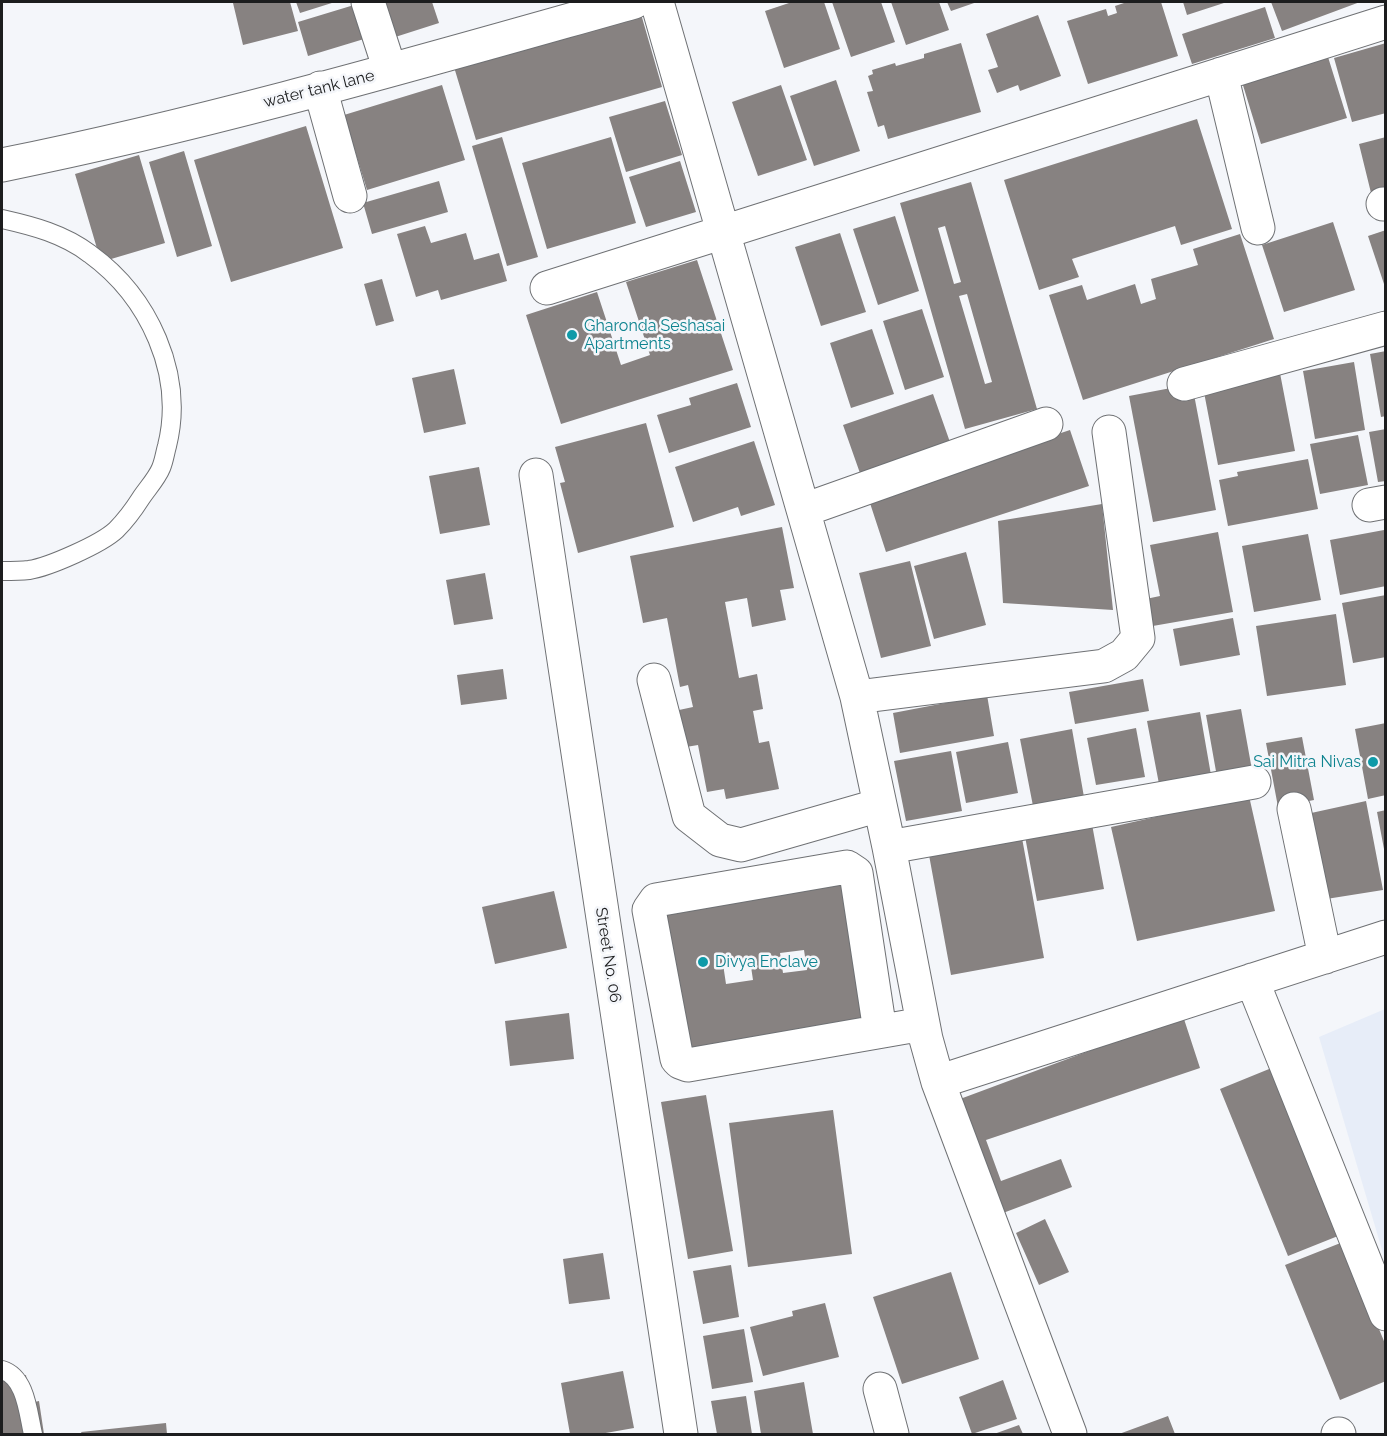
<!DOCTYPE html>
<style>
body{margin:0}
#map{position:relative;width:1387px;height:1436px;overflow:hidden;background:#f4f6fa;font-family:Raleway,sans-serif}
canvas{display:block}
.frame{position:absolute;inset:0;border:3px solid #1c1d1e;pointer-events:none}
</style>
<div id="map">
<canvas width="1387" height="1436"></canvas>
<div class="frame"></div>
</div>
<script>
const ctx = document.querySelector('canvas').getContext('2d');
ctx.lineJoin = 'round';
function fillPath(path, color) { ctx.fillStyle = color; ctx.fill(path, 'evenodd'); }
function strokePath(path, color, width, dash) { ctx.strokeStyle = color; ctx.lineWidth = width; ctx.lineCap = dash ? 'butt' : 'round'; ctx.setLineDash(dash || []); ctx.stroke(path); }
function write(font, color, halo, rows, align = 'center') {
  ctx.font = font + ' Raleway,sans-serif'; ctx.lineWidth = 5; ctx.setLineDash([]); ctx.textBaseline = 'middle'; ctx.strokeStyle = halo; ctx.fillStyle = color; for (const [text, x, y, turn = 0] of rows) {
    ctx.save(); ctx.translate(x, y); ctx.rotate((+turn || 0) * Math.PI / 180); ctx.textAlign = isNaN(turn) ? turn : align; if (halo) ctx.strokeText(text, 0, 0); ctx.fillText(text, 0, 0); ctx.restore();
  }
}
const built = new Path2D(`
 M1385,1009V1260L1319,1037Z`);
const building = new Path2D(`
 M240,2H290L298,31L243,45L233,3Z
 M296,2H335L300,13Z
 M376,2H432L439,23L389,39Z
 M792,2H824L840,49L784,68L765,11Z
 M832,2H881L895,42L851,57Z
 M891,2H939L949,30L906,45Z
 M947,2H977L951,11Z
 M1127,2H1161L1178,56L1088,84L1067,21L1106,9L1108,16L1117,13L1115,6Z
 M1183,2H1227L1187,15Z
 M1271,2H1360L1282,31Z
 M354,5L364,39L308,56L298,22Z
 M1265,7L1275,38L1192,64L1182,34Z
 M641,14L662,87L476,140L454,67Z
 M1038,15L1061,76L1020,91L1018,85L997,93L988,70L998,67L986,34Z
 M961,43L981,112L888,139L884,125L878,127L867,92L873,91L868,76L873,74L872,70L895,63L896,66L924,58V54Z
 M1386,43V113L1352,122L1334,58Z
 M1328,57L1347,118L1261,144L1242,82Z
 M836,80L860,151L814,166L790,96Z
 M442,85L465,160L367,190L344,115Z
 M781,85L807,160L758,176L732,102Z
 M665,101L682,155L626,172L609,117Z
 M1197,119L1232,229L1181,245L1175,226L1072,259L1079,277L1039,290L1004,180Z
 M306,126L343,248L231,282L194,160Z
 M502,137L538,257L507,266L472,146Z
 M611,137L636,223L547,249L522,163Z
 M1386,137V194L1372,197L1359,144Z
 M184,151L212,246L177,257L149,162Z
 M139,155L165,243L101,262L75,174Z
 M680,161L696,212L646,227L629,177Z
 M439,181L448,212L372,234L363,203Z
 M971,182L1037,409L965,429L900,203ZM945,226L961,282L954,284L938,228ZM967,294L992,382L985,384L959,296Z
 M895,216L919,291L878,305L853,229Z
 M1333,222L1355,290L1284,312L1262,245Z
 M425,226L431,243L466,233L474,260L499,253L507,281L441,300L438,290L416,297L397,234Z
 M1386,230V287H1385L1368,236Z
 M840,233L866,312L821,326L795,247Z
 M1240,234L1274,339L1083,400L1049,295L1082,285L1087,300L1135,284L1141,304L1156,299L1151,279L1198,265L1193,249Z
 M697,260L733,370L561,424L526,315L597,292L621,365L650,355L626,282Z
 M382,279L394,321L376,326L364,284Z
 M922,309L944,377L905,390L883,321Z
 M872,329L894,394L851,408L830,343Z
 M1386,351V416L1381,417L1370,354Z
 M1354,362L1365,430L1315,439L1303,371Z
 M1279,368L1295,451L1218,465L1202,382Z
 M454,369L466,424L424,433L412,378Z
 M737,383L751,427L669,453L657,415L691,405L689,398Z
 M1192,384L1216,510L1153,522L1129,396Z
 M933,394L951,445L861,476L843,425Z
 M646,423L674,527L578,553L560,483L565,482L555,447Z
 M1386,429V481L1378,482L1369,432Z
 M1070,430L1089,486L886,552L868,497Z
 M1358,435L1368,485L1320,494L1310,444Z
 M754,441L775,505L741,516L738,507L693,522L675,467Z
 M1308,459L1318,509L1228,526L1219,480L1238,476L1237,472Z
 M479,467L490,525L440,534L429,476Z
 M1102,504L1113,610L1003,603L998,521Z
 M782,527L794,588L780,590L786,620L752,627L747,598L725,602L739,678L757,674L763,709L753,711L759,743L769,741L779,789L726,799L724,789L707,792L698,745L686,747L679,710L693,707L688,685L680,687L667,618L643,623L630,556Z
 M1384,530L1386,586L1340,595L1330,540Z
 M1218,532L1233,612L1147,627L1141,600L1160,596L1150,545Z
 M1308,534L1321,600L1254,612L1242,546Z
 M966,552L986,625L934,639L914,566Z
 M910,561L931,646L881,658L859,573Z
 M485,573L493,619L454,625L446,580Z
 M1386,595V657L1353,663L1342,603Z
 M1336,614L1346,685L1267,696L1256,626Z
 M1233,618L1240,655L1180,666L1173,629Z
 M503,669L507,699L461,705L457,675Z
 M1143,679L1149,711L1075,724L1069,692Z
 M987,695L994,736L900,753L893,713Z
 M1241,709L1252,770L1217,777L1206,715Z
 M1200,712L1211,775L1159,784L1147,721Z
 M1386,723V795L1368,799L1355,729Z
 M1136,728L1145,777L1096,785L1087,738Z
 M1072,729L1084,797L1033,806L1020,739Z
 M1302,737L1314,800L1278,807L1266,743Z
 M1008,742L1018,793L966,803L956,752Z
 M951,751L962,811L906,821L894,761Z
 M1249,796L1275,911L1137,941L1111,827Z
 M1366,801L1383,890L1320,900L1302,815Z
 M1386,810V849H1384L1377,812Z
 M1091,819L1104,889L1037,901L1024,831Z
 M1022,838L1044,958L951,975L929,855Z
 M848,877L871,1023L682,1051L661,912ZM804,950L807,970L783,973L780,953ZM750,960L753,980L726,984L723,964Z
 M554,891L567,948L495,964L482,907Z
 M569,1013L574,1059L510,1066L505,1021Z
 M1183,1016L1200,1068L986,1140L1001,1181L1061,1159L1072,1187L995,1216L952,1102Z
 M1274,1067L1343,1234L1288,1256L1220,1089Z
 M706,1095L733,1251L688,1259L661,1102Z
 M833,1110L852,1254L748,1267L729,1123Z
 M1045,1219L1069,1272L1039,1285L1016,1233Z
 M1343,1242L1386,1346V1381L1340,1400L1285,1265Z
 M603,1253L610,1299L569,1304L563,1259Z
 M731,1265L739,1317L703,1324L693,1271Z
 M951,1272L979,1359L902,1384L873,1297Z
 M825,1303L839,1357L763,1376L750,1327L793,1316L792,1311Z
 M744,1329L753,1382L712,1389L703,1336Z
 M623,1371L634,1428L600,1434H570L561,1383Z
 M26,1375L30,1403L39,1401L44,1434H2V1379Z
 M1003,1380L1017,1419L972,1434L959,1397Z
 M804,1382L813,1434H761L754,1391Z
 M746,1396L752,1434H717L711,1401Z
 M1168,1416L1175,1434H1119Z
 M166,1423L167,1434H82L81,1432Z
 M1019,1425L1023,1434H994Z`);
const lane = new Path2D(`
 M2,219C33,226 64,234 90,254C149,297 185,374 167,446C165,453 164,461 161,468C157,478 147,489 141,498C134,509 125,521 116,530C101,544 49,567 29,570C20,571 11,571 2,571
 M2,1370C26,1377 28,1413 33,1434`);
const street = new Path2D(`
 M368,2L390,70
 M657,2L857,697L889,847L926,1039L938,1082L1070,1434
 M1221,74L1258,228
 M320,88L350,196
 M2,165C215,122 424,61 634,2
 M1383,204H1386
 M547,288L1386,22
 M1184,384L1386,328
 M536,475L681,1434
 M1369,505L1386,502
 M804,510L1046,424
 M654,680L689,816L720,840L741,845L880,805
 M857,697L1104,666L1124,655L1138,638L1109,432
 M1294,809L1325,957
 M889,847L1254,782
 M1252,980L1386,1314
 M880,1031L856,873L847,867L656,900L649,910L677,1059L680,1062L688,1065L923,1024
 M938,1082L1386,937
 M880,1389L892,1434
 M1338,1434H1339`);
const markers = [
 [572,335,6,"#0f9aa8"],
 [1373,762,6,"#0f9aa8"],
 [703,962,6,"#0f9aa8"]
];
const streetNames = [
 ["water tank lane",319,89,-14],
 ["Street No. 06",608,955,81]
];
const cultureNames = [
 ["Gharonda Seshasai",584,326],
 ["Apartments",584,344],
 ["Sai Mitra Nivas",1361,762,"right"],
 ["Divya Enclave",715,962]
];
fillPath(built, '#e7edf8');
fillPath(building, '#878281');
strokePath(lane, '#6f7174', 20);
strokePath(street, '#6f7174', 35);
strokePath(lane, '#fff', 18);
strokePath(street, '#fff', 33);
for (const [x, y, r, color] of markers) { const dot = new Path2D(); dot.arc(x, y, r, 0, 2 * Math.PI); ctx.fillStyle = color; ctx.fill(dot); strokePath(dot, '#f4f6fa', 2); }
write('16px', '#1c1d1e', '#f4f6fa', streetNames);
write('16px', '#0d838f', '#f4f6fa', cultureNames, 'left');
</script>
